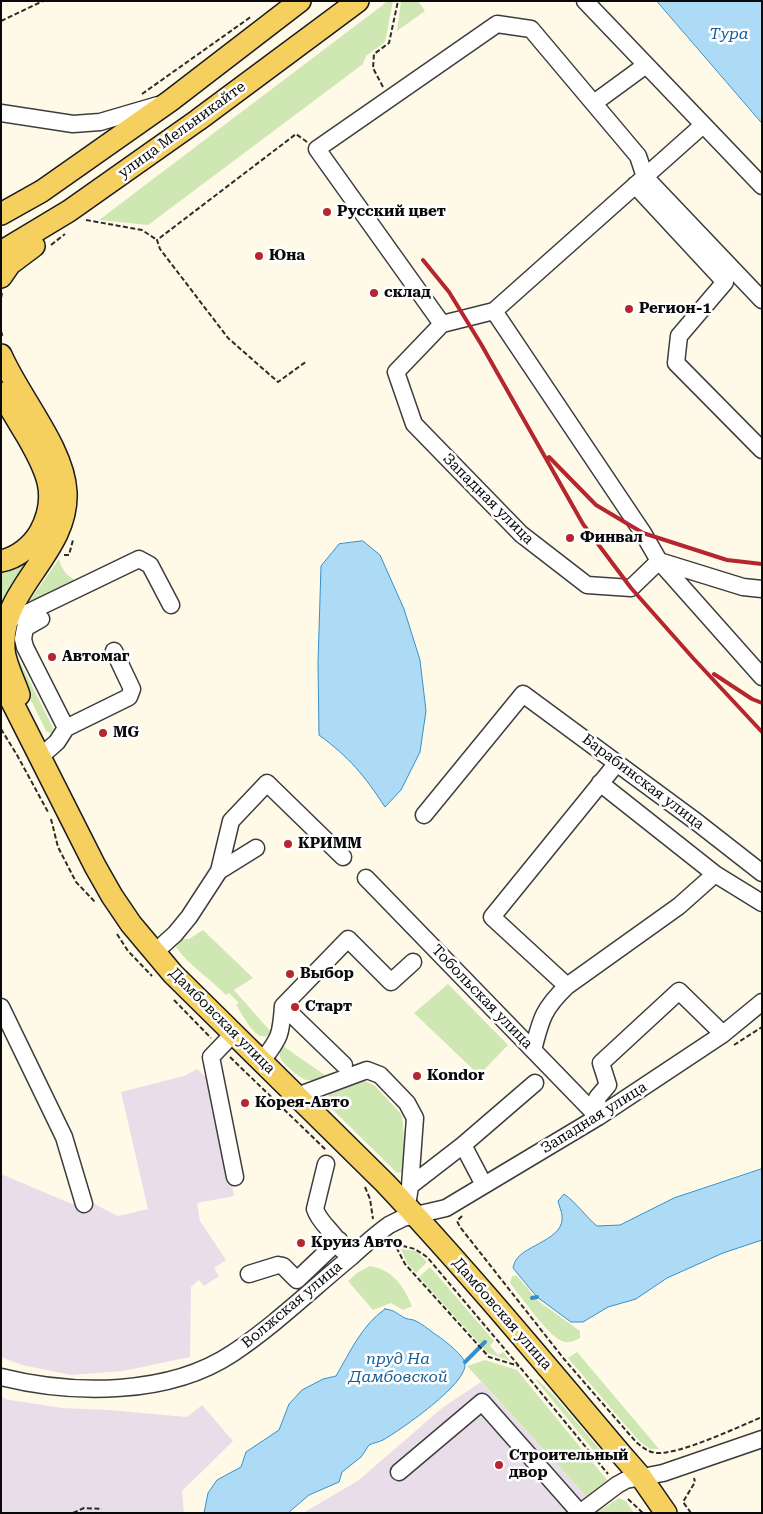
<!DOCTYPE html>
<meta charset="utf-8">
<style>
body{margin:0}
#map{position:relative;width:763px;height:1514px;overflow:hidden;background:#fffae7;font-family:"Roboto Serif",serif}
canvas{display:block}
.frame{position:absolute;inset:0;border:2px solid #0a0a0a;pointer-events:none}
</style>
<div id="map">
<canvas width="763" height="1514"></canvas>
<div class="frame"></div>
</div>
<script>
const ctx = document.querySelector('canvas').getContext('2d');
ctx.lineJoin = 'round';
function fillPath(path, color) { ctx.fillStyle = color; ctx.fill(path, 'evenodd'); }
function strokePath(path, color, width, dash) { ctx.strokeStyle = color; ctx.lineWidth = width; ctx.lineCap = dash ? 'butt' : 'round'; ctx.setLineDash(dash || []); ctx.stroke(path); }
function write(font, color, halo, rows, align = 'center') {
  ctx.font = font + ' "Roboto Serif",serif'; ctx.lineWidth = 5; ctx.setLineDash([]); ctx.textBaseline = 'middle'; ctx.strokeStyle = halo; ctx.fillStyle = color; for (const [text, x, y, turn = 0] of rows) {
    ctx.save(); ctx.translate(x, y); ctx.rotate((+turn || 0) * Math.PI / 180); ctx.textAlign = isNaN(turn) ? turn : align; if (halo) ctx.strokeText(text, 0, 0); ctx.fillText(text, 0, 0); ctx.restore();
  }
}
const industrial = new Path2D(`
 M197,1069L210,1081L234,1196L197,1203L200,1221L226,1260L214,1268L219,1276L204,1286L199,1280L191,1287L190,1357L123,1371L72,1375L22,1365L1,1357V1174L72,1204L88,1201L118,1216L148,1209L121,1092L184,1076Z
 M481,1382L599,1510L596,1513H303L359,1480L442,1408Z
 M1,1397L9,1400L63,1408L108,1410L187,1417L202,1405L233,1441L182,1491L184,1513H3L1,1512Z`);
const green = new Path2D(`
 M388,1H393L385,42L366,56L363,64L148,225L99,220Z
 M401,1H418L425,11L397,31Z
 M35,552L6,596L1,605V571Z
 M59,559C62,571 68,577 79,582L25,607Z
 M12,646L53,728L52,732L50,733L46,731L12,661Z
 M203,930L253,978L234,990L272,1033C257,1047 244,1016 236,1005L239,1003L229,993L226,995C210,978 190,967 176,947L182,939H189Z
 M448,984L508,1045L479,1075L414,1013Z
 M283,1046L326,1076C320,1079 314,1081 307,1080C300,1079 282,1063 280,1057C279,1053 281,1049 283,1046Z
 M362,1080L374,1085L402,1115L407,1170L402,1172L397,1173L326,1103C328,1086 349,1084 362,1080Z
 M401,1249L416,1251L427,1262L416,1273L407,1263Z
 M370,1266C393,1270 403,1285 412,1306L403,1310L391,1303L373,1310L348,1281L357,1273Z
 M430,1267L494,1341L490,1346L498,1355L503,1352L510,1361L488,1353L419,1277Z
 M512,1276H517L538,1301L580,1331V1338C574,1341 569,1344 562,1341C549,1337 520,1295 510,1283Z
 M577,1352L659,1449H650L639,1441L568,1358Z
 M485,1360L517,1370L607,1480L587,1497L467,1366Z
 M535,1379L538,1380L556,1398L608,1459L603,1462Z
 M619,1498L626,1501L634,1513H596Z`);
const water = new Path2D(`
 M657,1H762V123Z
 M363,541L380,555L404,609L420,660L426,711L420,752L401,790L385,807C364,775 350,758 319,735L318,663L321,566L339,544Z
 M762,1169V1240L723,1253L667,1278L636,1299L608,1307L583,1322H571L537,1297L513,1268C513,1267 515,1261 516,1260C525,1245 565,1239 562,1216C562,1212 559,1206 558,1201L564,1194C577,1203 585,1216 597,1226L620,1225L674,1198Z
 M385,1309C395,1310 397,1314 405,1318C409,1320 413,1319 416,1321C422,1324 427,1328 432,1332C440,1337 463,1354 465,1363C469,1383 399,1431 383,1440C379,1442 373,1443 369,1445L361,1457L342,1472L339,1482L309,1495L288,1513H204L208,1493L217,1480L241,1467L246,1452L279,1430L289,1404L302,1390L323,1379L336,1376C350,1352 362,1325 385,1309Z`);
const stream = new Path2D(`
 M532,1298L537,1297
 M465,1362L485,1342`);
const path = new Path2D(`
 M1,21L43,1
 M383,87L373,68L374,54L389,43L398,1
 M142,94L252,16
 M307,142L296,134L157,240L160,249L228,338L278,382L307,361
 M86,220L142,230L157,240
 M51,245L65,234
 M1,298L2,293
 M1,331L3,338
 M64,555H69L73,540
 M1,729L17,755L48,812
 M51,819L58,847L76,882L96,903
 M117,934L128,951L152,976
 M174,1000L211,1038
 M734,1045L762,1027
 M230,1057L327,1151
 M365,1187L370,1199L373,1219
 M462,1216L457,1221L460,1227L564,1359L636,1442C642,1447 648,1452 656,1453C679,1455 738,1427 762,1417
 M393,1241L405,1264L489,1357L519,1366
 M395,1244L415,1249L427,1257L519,1366L608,1474
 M628,1499L643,1513
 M73,1513L84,1508L102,1509
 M691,1513L683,1502L695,1482L694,1478`);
const minor = new Path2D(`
 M585,1L762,186
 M594,103L646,65
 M1,113L73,124L100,122L158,105
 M703,125L494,311L643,533L659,561L743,587L762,589
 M635,185L725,282L679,336L676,363L762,450
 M494,311L442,324L396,372L414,424L521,534L587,585L631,588L659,561L762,677
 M442,324L317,149L497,24L531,29L638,156L645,177L762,300
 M41,619L25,628L23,639L25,647L66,728
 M7,620L29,612L139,559L150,565L171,605
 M39,758L57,742L66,728L129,697L132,689L114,651
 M600,783L715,874L762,903
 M424,815L523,694L698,823L762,873
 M219,871L231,821L267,783L343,857
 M366,878L598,1117
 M154,953L175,934L189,917L219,871L256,848
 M567,986L492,917L617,763
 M283,1006L344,1065
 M1,1007L64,1137L84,1204
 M233,1034L211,1057L235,1177
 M533,1050C541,1019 543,1009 567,986L679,906L715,874
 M262,1061C280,1038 281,1035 283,1006L348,939L391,982L413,962
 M297,1096L367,1070L380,1075L407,1103L415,1118L410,1186L407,1206
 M598,1117L597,1098L608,1085L601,1063L679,991L723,1034
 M463,1145L484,1185
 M326,1164L315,1209C320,1225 337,1233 342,1250
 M410,1186L463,1145L535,1083
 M249,1274L278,1265L283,1266L297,1280L339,1240
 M1,1377C73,1395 169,1396 233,1353C275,1325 312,1289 351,1257C363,1246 375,1235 389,1225L403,1218L446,1208L598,1117L723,1034L762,1002
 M399,1472L482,1402L580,1513
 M580,1513L617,1485L626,1480L663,1473L762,1439`);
const major = new Path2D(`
 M1,214L42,191L170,101L300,1
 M1,252L69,211L198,120L358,1
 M1,277L10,264L34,246
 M1,355C19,397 64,448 66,492C69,553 0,588 4,648C4,662 15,682 19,695
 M1,393C10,407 18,422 27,436C46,469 60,495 40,532C32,546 17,558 1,561
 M1,680L95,866L112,896L131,924L173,974L385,1183C467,1270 544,1363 621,1454L641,1477L666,1513`);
const rail = new Path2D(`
 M423,260L449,292L481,344L583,524L631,588L693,658L762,732
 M549,457L596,505L643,533L727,560L762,564
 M714,674L752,699L762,703`);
const markers = [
 [327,212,5,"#b5262e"],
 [259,256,5,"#b5262e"],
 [374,293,5,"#b5262e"],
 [629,309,5,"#b5262e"],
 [570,538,5,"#b5262e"],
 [52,657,5,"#b5262e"],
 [103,733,5,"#b5262e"],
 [288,844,5,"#b5262e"],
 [290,974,5,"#b5262e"],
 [295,1007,5,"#b5262e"],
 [417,1076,5,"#b5262e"],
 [245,1103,5,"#b5262e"],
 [301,1243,5,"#b5262e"],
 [499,1465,5,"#b5262e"]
];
const streetNames = [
 ["улица Мельникайте",182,130,-36],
 ["Западная улица",488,499,45],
 ["Барабинская улица",643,782,37],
 ["Тобольская улица",482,997,46],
 ["Дамбовская улица",222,1021,45],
 ["Западная улица",594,1118,-32],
 ["Волжская улица",292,1305,-40],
 ["Дамбовская улица",502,1314,49]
];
const poiNames = [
 ["Русский цвет",337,212],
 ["Юна",269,256],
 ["склад",384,293],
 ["Регион-1",639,309],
 ["Финвал",580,538],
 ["Автомаг",62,657],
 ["MG",113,733],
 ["КРИММ",298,844],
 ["Выбор",300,974],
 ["Старт",305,1007],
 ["Kondor",427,1076],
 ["Корея-Авто",255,1103],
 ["Круиз Авто",311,1243],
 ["Строительный",509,1456],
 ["двор",509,1473]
];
const waterNames = [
 ["Тура",729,34],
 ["пруд На",398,1359],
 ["Дамбовской",398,1377]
];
fillPath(industrial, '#e8dde9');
fillPath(green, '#cee7b3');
fillPath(water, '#addaf4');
strokePath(water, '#3690ca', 1);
strokePath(stream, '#3690ca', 4);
strokePath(minor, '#3d3d3d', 19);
strokePath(major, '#1b1b1b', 24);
strokePath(path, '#2c2c2c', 2, [5, 2.5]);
strokePath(minor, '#fff', 16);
strokePath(major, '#f6d05f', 21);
strokePath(rail, '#b5262e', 4);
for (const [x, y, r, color] of markers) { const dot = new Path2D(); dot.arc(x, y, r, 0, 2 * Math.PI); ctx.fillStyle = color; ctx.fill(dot); strokePath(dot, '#fff', 2); }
write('15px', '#0a0a0a', '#fff', streetNames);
write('bold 15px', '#0a0a0a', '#fff', poiNames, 'left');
write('italic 16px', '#176097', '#fff', waterNames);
</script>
